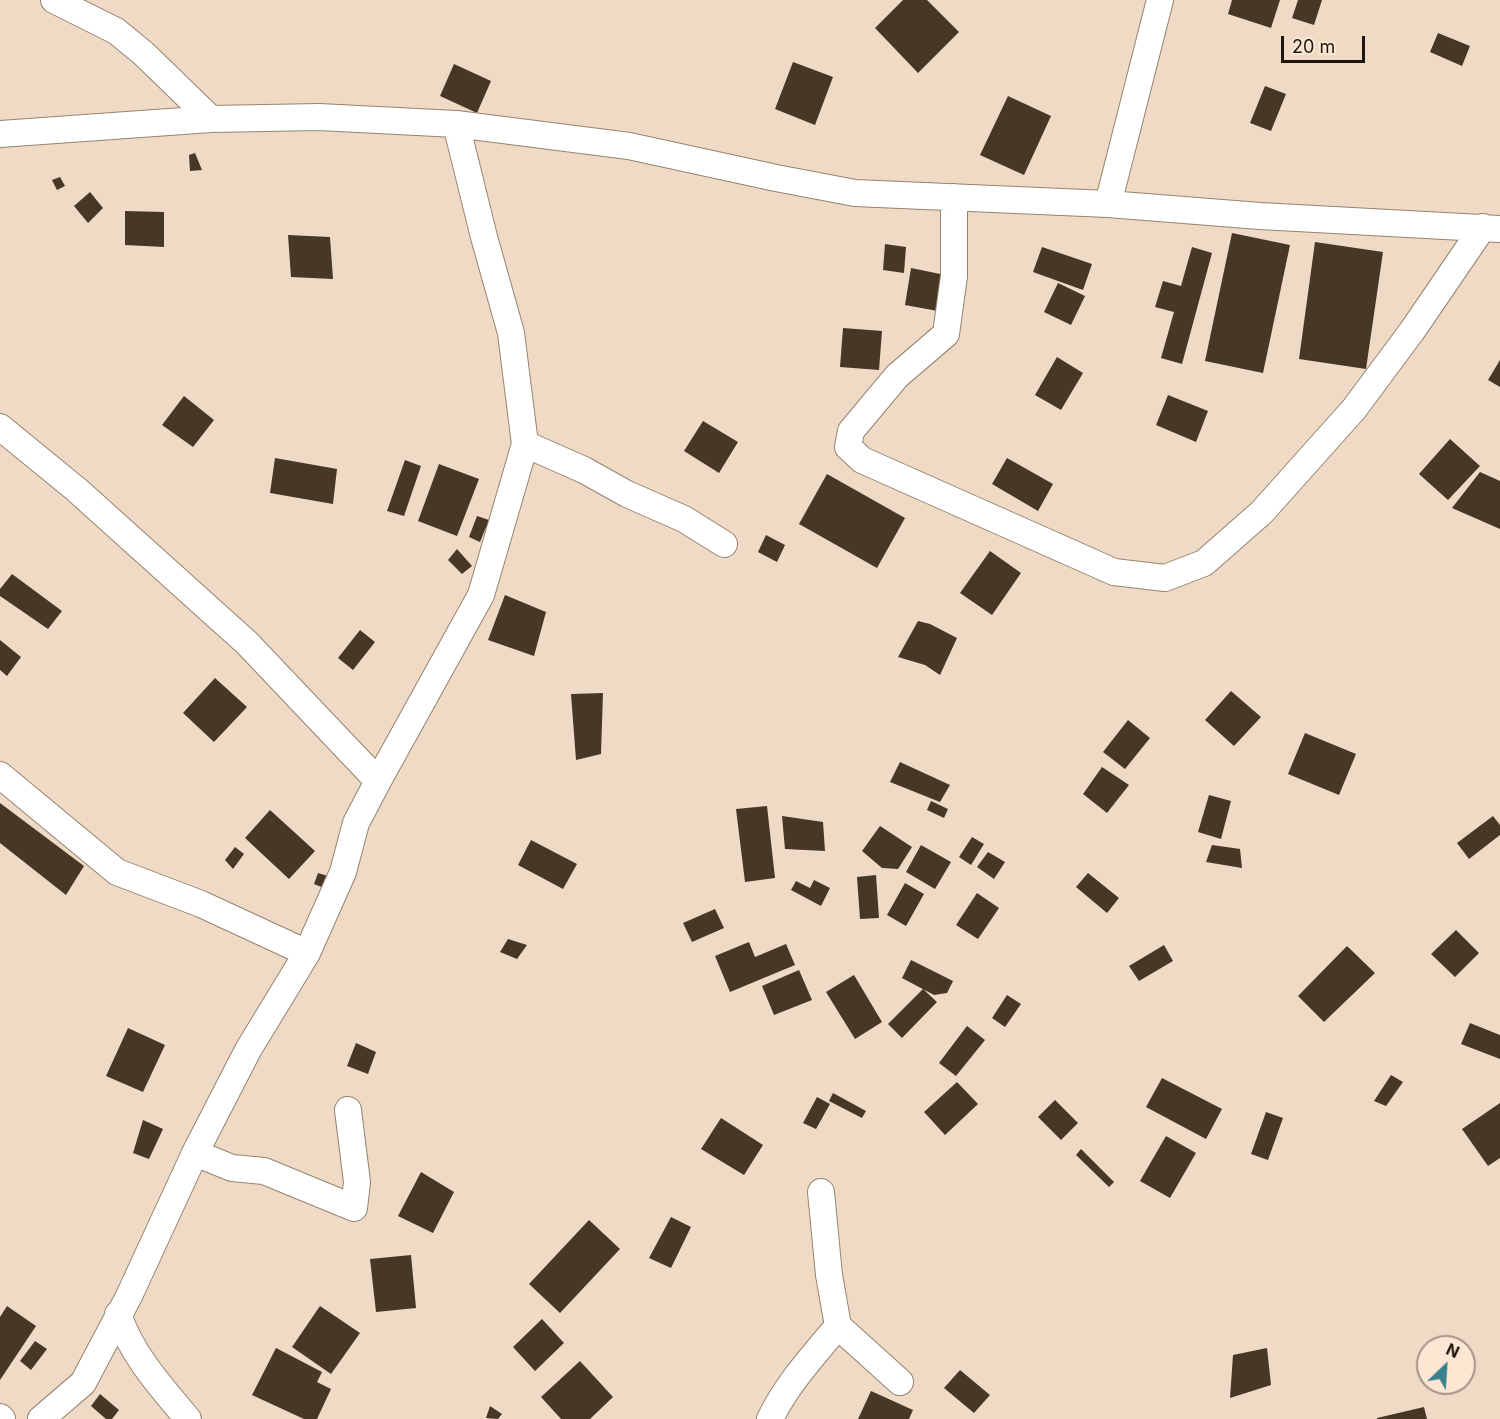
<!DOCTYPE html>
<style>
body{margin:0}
#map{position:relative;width:1500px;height:1419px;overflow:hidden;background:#efdac5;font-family:Inter,sans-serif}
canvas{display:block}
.north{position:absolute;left:1416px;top:1335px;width:60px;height:60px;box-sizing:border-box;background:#fce7d2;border:2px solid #a39384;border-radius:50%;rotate:25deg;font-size:16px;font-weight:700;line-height:24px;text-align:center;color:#1d160e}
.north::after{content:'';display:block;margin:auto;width:21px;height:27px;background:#3b7f8e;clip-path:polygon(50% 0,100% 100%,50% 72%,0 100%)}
.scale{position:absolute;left:1281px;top:36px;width:84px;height:27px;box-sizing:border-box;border:3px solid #1d160e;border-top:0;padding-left:8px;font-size:18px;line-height:21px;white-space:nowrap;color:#1d160e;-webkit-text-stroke:4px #fce7d2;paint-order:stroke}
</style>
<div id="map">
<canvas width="1500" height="1419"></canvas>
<div class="north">N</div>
<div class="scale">20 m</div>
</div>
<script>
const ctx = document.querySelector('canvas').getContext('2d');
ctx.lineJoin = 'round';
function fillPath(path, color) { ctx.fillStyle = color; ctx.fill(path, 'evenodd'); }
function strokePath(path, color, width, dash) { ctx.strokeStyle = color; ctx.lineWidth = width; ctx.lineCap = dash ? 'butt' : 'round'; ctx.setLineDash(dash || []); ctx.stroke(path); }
const building = new Path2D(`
 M903,0H927L959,32L918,73L875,28Z
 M1232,0H1280L1271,28L1228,14Z
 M1298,0H1322L1314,25L1292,18Z
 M1438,33L1470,46L1462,66L1430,52Z
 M793,62L833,77L815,125L775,109Z
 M454,64L491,81L477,113L440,96Z
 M1265,86L1286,94L1271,131L1250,123Z
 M1008,96L1051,116L1024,175L980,155Z
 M195,153L202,170L190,171L189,155Z
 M60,177L65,186L57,190L52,180Z
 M90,192L103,208L88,223L74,206Z
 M125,211L164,212V247L125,245Z
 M1232,233L1290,245L1263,373L1205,361Z
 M288,235L330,237L333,279L291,277Z
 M1315,242L1383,252L1366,369L1299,359Z
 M885,244L906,247L904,273L883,270Z
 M1042,247L1092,264L1083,290L1033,272Z
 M1192,247L1212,253L1182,364L1161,358L1174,312L1155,307L1163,281L1181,286Z
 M911,268L950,276L943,312L905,305Z
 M1058,283L1085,296L1071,325L1044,312Z
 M843,328L882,331L879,370L840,367Z
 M1057,357L1083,373L1061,410L1035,395Z
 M1500,360V387L1488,380Z
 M1168,395L1208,411L1196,442L1156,425Z
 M184,396L214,420L193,447L162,425Z
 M703,421L738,442L719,473L684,451Z
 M1450,439L1480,466L1448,500L1419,474Z
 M275,458L337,469L333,504L270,493Z
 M1007,458L1053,484L1038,511L992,484Z
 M405,460L421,466L404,516L387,511Z
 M439,464L479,479L457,536L418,521Z
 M1480,472L1500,481V529L1452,508Z
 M827,474L905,518L877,568L799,524Z
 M477,516L489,520L480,542L469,537Z
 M766,535L785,545L777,562L758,552Z
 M457,549L472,566L462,574L448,560Z
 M990,551L1021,573L992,615L960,593Z
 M12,574L62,611L48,629L0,596V589Z
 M505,595L546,612L534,656L488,640Z
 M918,621L930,624L957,638L940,675L925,665L898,657Z
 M360,630L375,642L353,670L338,658Z
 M0,640L21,657L7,676L0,670Z
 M215,678L247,707L214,742L183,713Z
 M1231,691L1261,717L1234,746L1205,720Z
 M603,693L601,754L576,760L571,694Z
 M1128,720L1150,738L1125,769L1103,752Z
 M1305,733L1356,754L1339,795L1288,774Z
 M900,762L950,785L940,802L890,782Z
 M1102,767L1129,785L1107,813L1083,794Z
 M1209,795L1231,801L1221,839L1198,832Z
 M931,801L948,809L944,818L927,810Z
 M0,803L84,866L66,895L0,843Z
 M767,806L775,878L745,882L736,809Z
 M270,810L315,851L289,879L245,838Z
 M782,816L823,822L825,851L785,849Z
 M1493,816L1500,825V835L1469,859L1457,843Z
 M880,826L912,847L898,869L882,868L862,851Z
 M972,837L984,844L971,865L959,857Z
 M531,840L577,864L563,889L518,865Z
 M921,845L951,862L935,889L906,872Z
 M1212,845L1240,849L1242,868L1206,862Z
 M235,847L244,854L233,869L225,860Z
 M988,852L1005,862L994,879L977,867Z
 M318,873L328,876L324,888L314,884Z
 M1088,873L1119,898L1107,913L1076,887Z
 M876,875L879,918L860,919L857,877Z
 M814,880L830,888L821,906L791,890L796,881L810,888Z
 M905,883L924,894L906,926L887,915Z
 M977,893L999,908L978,939L956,925Z
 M715,909L724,928L692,942L683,923Z
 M1456,930L1479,953L1455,977L1431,954Z
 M508,939L527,945L517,959L500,952Z
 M749,942L755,957L786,944L795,965L730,992L715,956Z
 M1164,945L1173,961L1139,981L1129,966Z
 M1347,946L1375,973L1324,1022L1298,996Z
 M911,960L953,981L947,993L934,995L902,978Z
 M799,970L812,1000L774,1015L762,986Z
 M854,975L882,1022L855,1039L826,992Z
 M923,989L937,1002L902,1038L888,1024Z
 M1007,995L1021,1004L1005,1027L992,1018Z
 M1470,1023L1500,1035V1059L1461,1044Z
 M967,1026L985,1040L956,1076L939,1063Z
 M128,1028L165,1045L143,1092L106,1076Z
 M356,1043L376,1052L368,1074L347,1066Z
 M1391,1075L1403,1082L1386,1106L1374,1101Z
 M1162,1078L1222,1109L1206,1139L1146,1107Z
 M957,1082L978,1104L945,1135L924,1112Z
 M833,1093L866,1111L862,1118L829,1101Z
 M817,1097L830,1104L816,1129L803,1123Z
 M1055,1100L1078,1123L1061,1140L1038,1117Z
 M1500,1103V1158L1488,1166L1462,1129Z
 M1266,1112L1283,1118L1268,1160L1251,1154Z
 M721,1118L763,1145L744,1175L701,1149Z
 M143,1120L163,1129L149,1159L133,1153Z
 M1166,1136L1196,1153L1170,1198L1140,1181Z
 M1081,1149L1114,1182L1109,1187L1076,1155Z
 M421,1172L454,1192L433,1233L398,1216Z
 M671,1217L691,1227L671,1268L649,1258Z
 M589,1220L620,1249L560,1313L529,1284Z
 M411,1255L416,1308L376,1312L370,1259Z
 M7,1306L36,1326L0,1380V1317Z
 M320,1306L360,1333L331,1374L292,1347Z
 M542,1319L564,1343L535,1371L513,1347Z
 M35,1341L47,1349L31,1370L20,1361Z
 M276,1348L322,1372L317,1382L331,1389L317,1419H304L252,1395Z
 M1267,1348L1271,1385L1230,1398L1233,1355Z
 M580,1361L613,1397L590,1419H561L541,1397Z
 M960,1370L990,1395L974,1413L944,1388Z
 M871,1391L913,1410L909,1419H858Z
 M100,1394L119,1410L112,1419H106L91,1406Z
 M490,1406L502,1414L498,1419L486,1418Z
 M1424,1407L1427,1419H1377V1418Z`);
const minor = new Path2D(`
 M54,0L116,31L143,53L211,119
 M0,134L211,119L319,117L456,124L629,146L776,178L855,193L1108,204L1260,216L1500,229
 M954,197V276L946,334L897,376L851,431L848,447L862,460L1114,572L1165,578L1204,563L1262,512L1354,409L1412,331L1483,227
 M1108,204L1160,0
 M0,427L77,490L247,643L378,781L481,595L525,444L511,333L484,237L456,124
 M525,444L584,470L627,494L684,519L724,544
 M0,775L117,872L201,904L307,953
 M195,1153L232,1168L264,1171L354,1208L357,1182L348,1110
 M118,1314C131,1354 161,1387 188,1419
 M838,1326L900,1382
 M0,1417L2,1419
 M41,1419L83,1383L129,1296L195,1153L248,1050L307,953L343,872L356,823L378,781
 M770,1419C787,1384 813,1356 838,1326L829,1275L821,1192`);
fillPath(building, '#473725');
strokePath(minor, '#96836f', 28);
strokePath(minor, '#fff', 26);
</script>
